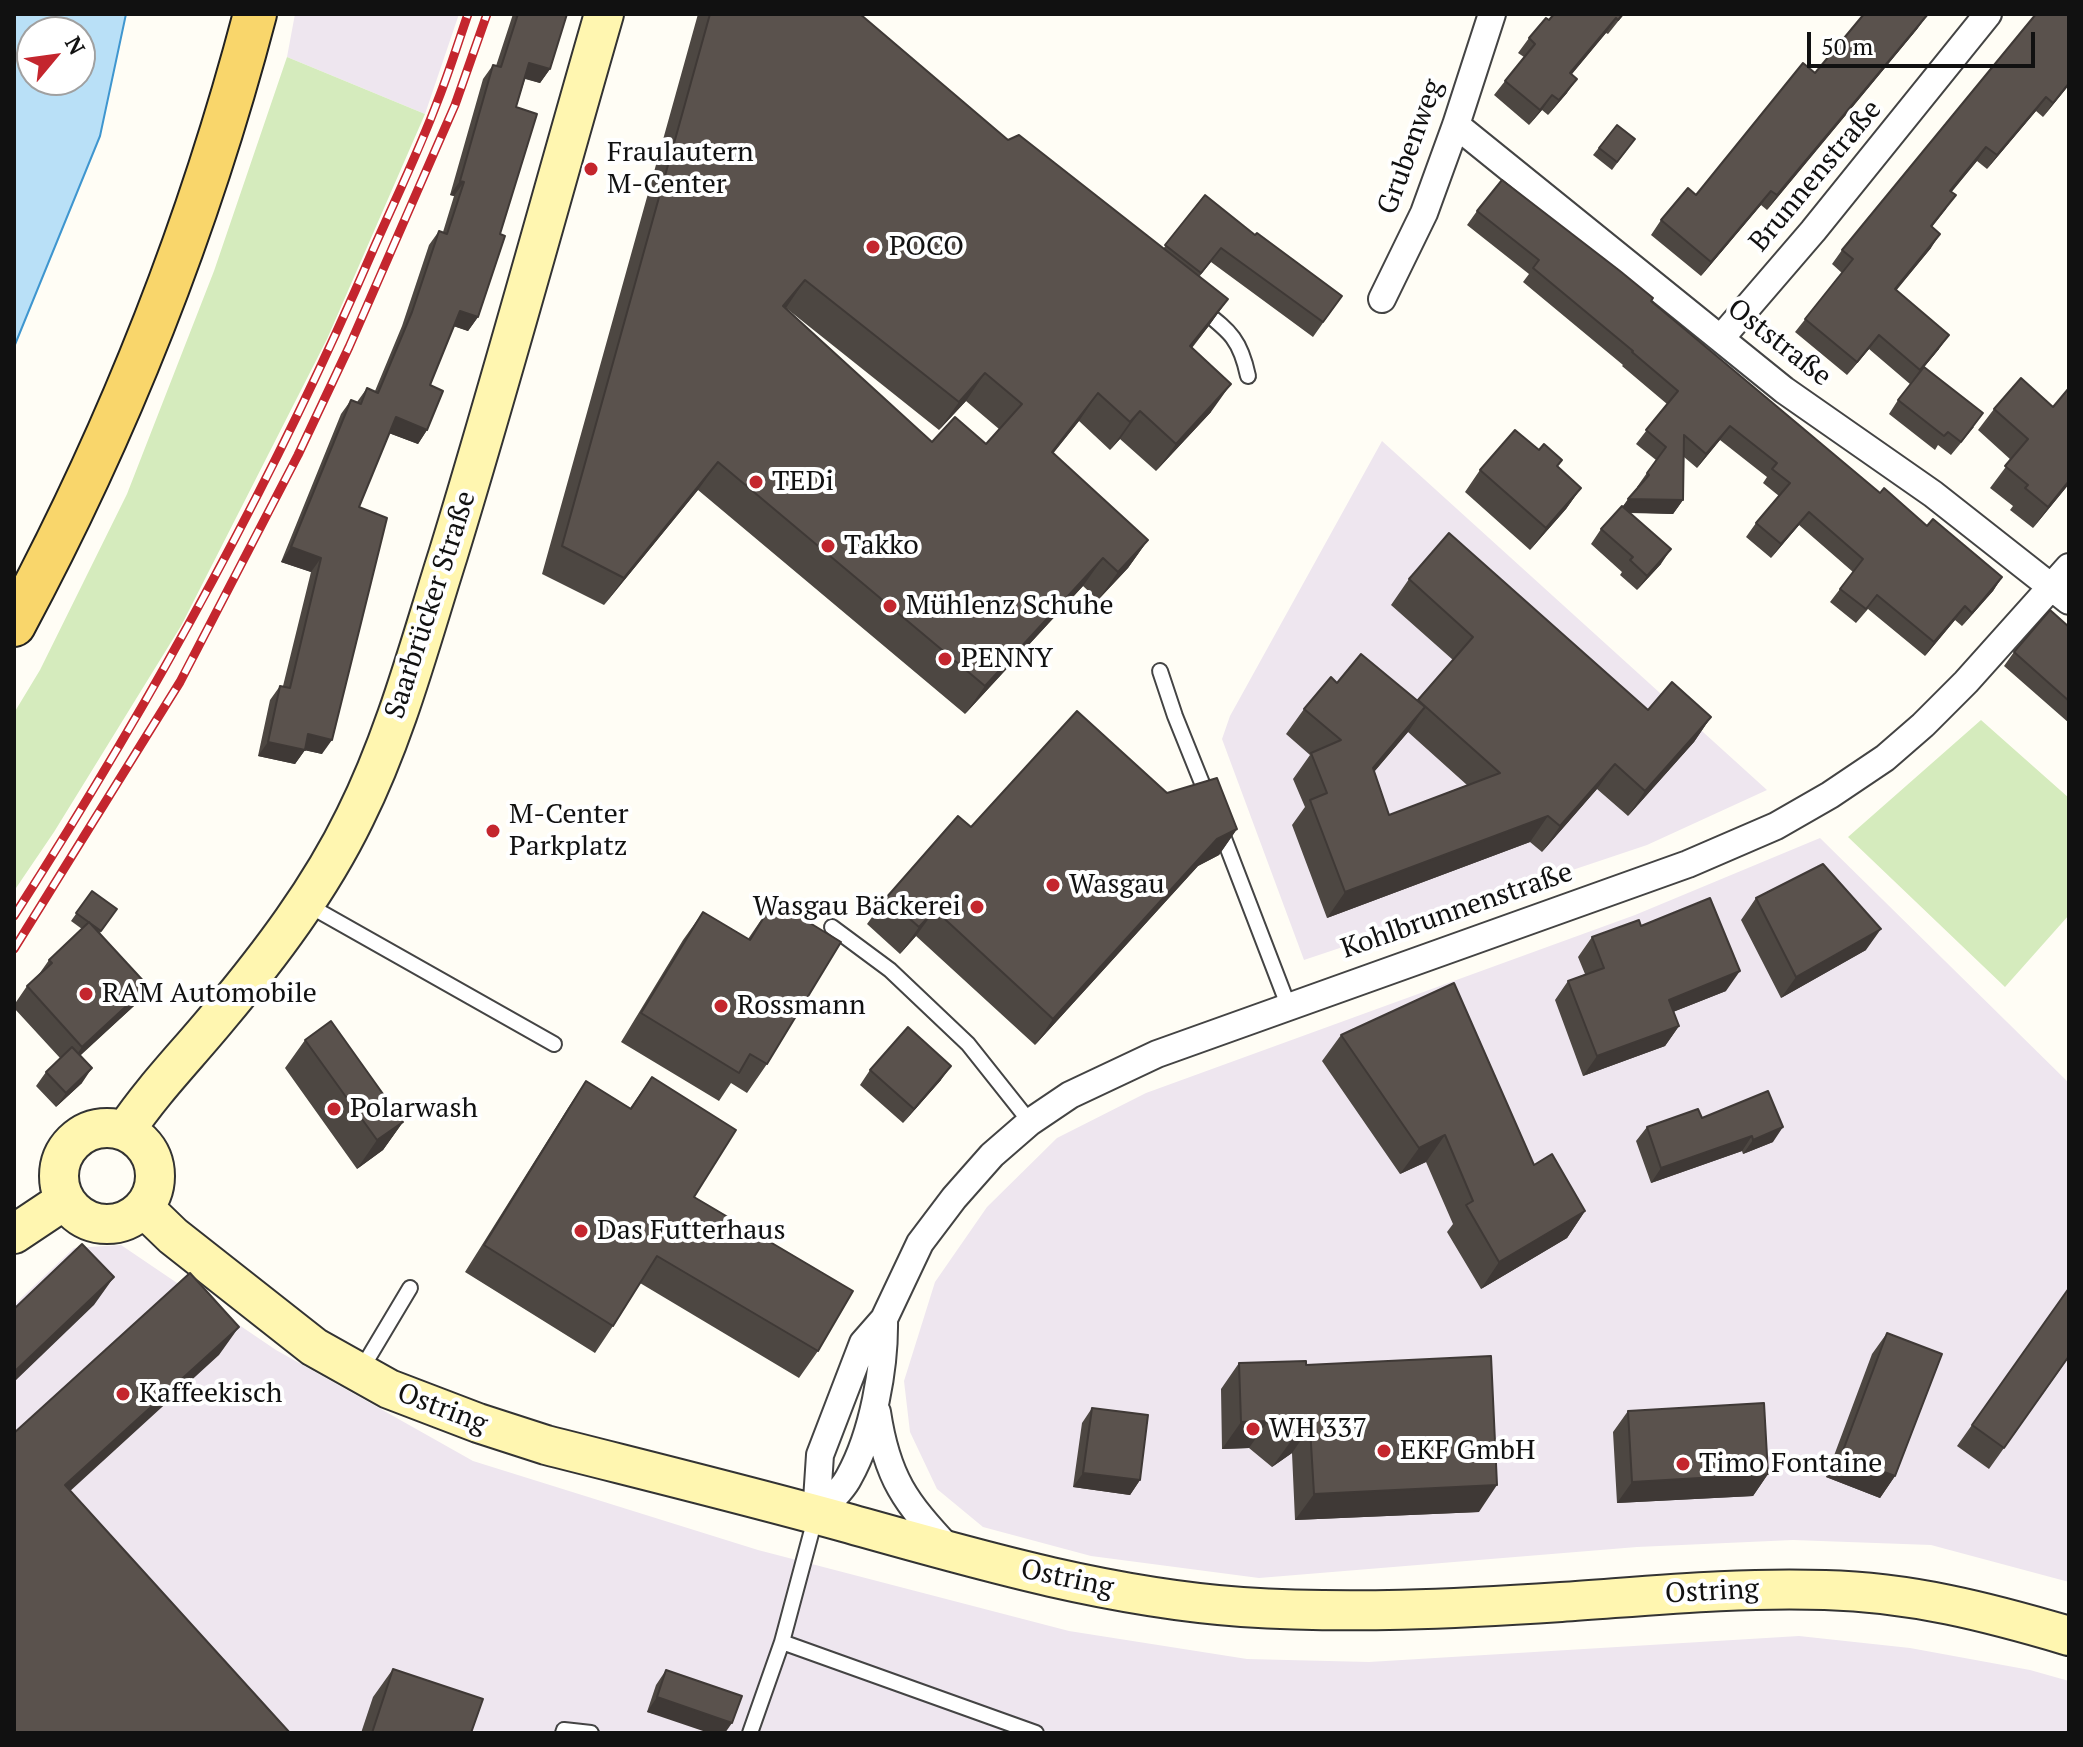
<!DOCTYPE html>
<meta charset="utf-8">
<style>
body{margin:0}
#map{position:relative;width:2083px;height:1747px;overflow:hidden;background:#fffdf5;font-family:"PT Serif",serif}
canvas{display:block}
.frame{position:absolute;inset:0;border:16px solid #111;pointer-events:none}
.north{position:absolute;left:16px;top:16px;width:80px;height:80px;box-sizing:border-box;background:#fff;border:2px solid #a0a0a0;border-radius:50%;rotate:61deg;font-size:22px;font-weight:700;line-height:32px;text-align:center;color:#111}
.north::after{content:'';display:block;margin:auto;width:28px;height:36px;background:#c4262e;clip-path:polygon(50% 0,100% 100%,50% 72%,0 100%)}
.scale{position:absolute;left:1807px;top:32px;width:228px;height:36px;box-sizing:border-box;border:4px solid #111;border-top:0;padding-left:10px;font-size:24px;line-height:28px;white-space:nowrap;color:#111;-webkit-text-stroke:6px #fff;paint-order:stroke}
</style>
<div id="map">
<canvas width="2083" height="1747"></canvas>
<div class="frame"></div>
<div class="north">N</div>
<div class="scale">50 m</div>
</div>
<script>
const ctx = document.querySelector('canvas').getContext('2d');
ctx.lineJoin = 'round';
function fillPath(path, color) { ctx.fillStyle = color; ctx.fill(path, 'evenodd'); }
function strokePath(path, color, width, dash) { ctx.strokeStyle = color; ctx.lineWidth = width; ctx.lineCap = dash ? 'butt' : 'round'; ctx.setLineDash(dash || []); ctx.stroke(path); }
function write(font, color, halo, rows, align = 'center') {
  ctx.font = font + ' "PT Serif",serif'; ctx.lineWidth = 8; ctx.setLineDash([]); ctx.textBaseline = 'middle'; ctx.strokeStyle = halo; ctx.fillStyle = color; for (const [text, x, y, turn = 0] of rows) {
    ctx.save(); ctx.translate(x, y); ctx.rotate((+turn || 0) * Math.PI / 180); ctx.textAlign = isNaN(turn) ? turn : align; if (halo) ctx.strokeText(text, 0, 0); ctx.fillText(text, 0, 0); ctx.restore();
  }
}
const industrial = new Path2D(`
 M295,14H459L425,114L287,57Z
 M1382,441L1767,790L1647,845L1304,960L1222,739L1230,716Z
 M1820,838L2069,1083V1582L1931,1545L1793,1540L1637,1547L1259,1578L1091,1556L983,1527L937,1489L910,1432L904,1381L935,1282L987,1207L1057,1138L1146,1093L1635,915Z
 M121,1245L276,1350L473,1461L758,1550L1069,1631L1247,1659L1369,1662L1799,1636L1910,1648L2030,1670L2069,1681V1733H14V1305L74,1248Z`);
const green = new Path2D(`
 M287,57L425,114L327,339L181,626L54,832L14,891V713L40,670L127,494L214,271Z
 M1981,720L2069,798V915L2005,987L1848,837Z`);
const water = new Path2D(`
 M14,14H126L100,136L14,347ZM32,32H80V80H32Z`);
const lane = new Path2D(`
 M1200,308C1229,331 1240,338 1248,376
 M1160,671L1175,716L1208,798
 M1220,828L1288,1005
 M308,905L554,1044
 M832,927L890,970L968,1044L1030,1122
 M361,1370L410,1288
 M782,1642L1036,1733
 M563,1733L564,1730L591,1733
 M750,1733L782,1642L816,1515`);
const street = new Path2D(`
 M1456,125L1784,390L1933,494L2069,601
 M1382,299L1424,213L1456,125L1492,14
 M1721,338L1813,231L1988,14
 M877,1412C887,1478 905,1502 950,1550
 M816,1515L820,1455L863,1343L884,1319L920,1243L954,1198L992,1155L1030,1122L1070,1095L1157,1054L1688,864L1776,826L1830,795L1885,758L1923,725L1966,682L2069,567
 M816,1515C827,1503 842,1491 849,1477C873,1434 885,1367 884,1319`);
const secondary = new Path2D(`
 M59 1176a48 48 0 1 1 96 0a48 48 0 1 1-96 0Z
 M125,1131C154,1088 187,1055 219,1016C270,955 320,889 355,817C396,735 420,643 448,555C503,376 552,194 604,14
 M144,1208L173,1236L314,1347L389,1389L478,1423L546,1445C644,1470 742,1494 840,1521C972,1558 1104,1597 1242,1607C1348,1614 1455,1609 1561,1602C1649,1596 1737,1587 1825,1590C1910,1592 1988,1612 2069,1636
 M14,1234L65,1200`);
const primary = new Path2D(`
 M14,625C118,432 199,227 255,14`);
const rail = new Path2D(`
 M14,916C151,703 273,482 373,250C395,200 419,151 438,100C449,72 458,43 468,14
 M14,949L180,682L298,455L349,347L455,105L487,14`);
const wall = new Path2D(`
 M513,14H567L550,69L540,83L525,79L516,107L500,234L478,317L468,331L454,326L430,385L427,430L418,444L389,433L359,507L322,754L305,750L295,764L258,756L270,700L280,686H283L311,572L281,562L341,414L351,400L357,402L367,388L375,391L402,326L429,245L439,231L443,232L454,196L450,195L483,79L493,65L496,66Z
 M698,14H860L1008,140L1163,249L1205,195L1255,235L1342,296L1313,337L1211,262L1199,277L1228,299L1208,327L1192,348L1211,412L1156,471L1120,439L1110,450L1079,421L1053,453L1148,540L1128,568L1098,600L1083,586L965,714L698,490L604,605L542,574ZM786,308L939,430L966,401L999,429L986,444L932,442Z
 M1624,14L1608,34L1606,33L1572,74L1567,93L1548,115L1542,110L1529,125L1494,95L1524,57L1518,53L1529,38L1549,20Z
 M2069,14V85L2043,117L2036,111L1987,169L1977,161L1951,192L1946,209L1932,227L1931,248L1896,290L1939,349L1910,384L1869,349L1847,375L1795,332L1842,273L1832,264L1842,250Z
 M1918,28L1767,210L1761,205L1701,276L1651,235L1661,220L1696,195L1815,73Z
 M1617,125L1635,139L1612,170L1593,155Z
 M1477,211L1651,301L1880,493L2002,577L1993,591L1962,626L1955,620L1925,656L1868,609L1856,623L1830,602L1853,572L1799,525L1771,558L1746,537L1756,523L1779,496L1763,483L1767,477L1720,440L1697,468L1684,457L1683,500L1673,514L1630,513L1661,564L1637,590L1620,575L1622,572L1591,544L1601,529L1623,506L1638,488L1637,487L1656,460L1636,444L1667,404L1622,366L1623,365L1523,282L1529,274L1467,225Z
 M2069,388V484L2033,528L2010,510L2013,506L1990,488L2011,460L1978,430L1994,409L2053,407Z
 M1898,400L1974,427L1951,455L1938,445L1935,450L1889,414Z
 M1558,467L1581,488L1566,509L1530,550L1465,492L1480,470Z
 M1409,579L1648,710L1711,717L1694,742L1628,816L1597,789L1542,852L1530,842L1327,918L1292,825L1305,807L1293,779L1310,755L1286,734L1304,709L1337,683L1417,700L1453,660L1391,605ZM1408,732L1467,785L1389,815L1374,772Z
 M2069,627V723L2004,666L2014,652Z
 M1167,793L1237,829L1219,855L1198,866L1035,1045L916,936L900,954L867,924L886,898L971,827Z
 M92,891L117,909L100,933L134,1006L80,1055L82,1083L56,1107L36,1086L46,1072L60,1058L14,1008V1005L27,986L37,977L49,960L82,929L71,921Z
 M1756,898L1866,950L1781,998L1741,920Z
 M774,901L767,1064L747,1093L731,1083L719,1101L621,1042L683,940L703,912L748,939Z
 M1641,926L1726,991L1673,1012L1679,1026L1665,1046L1583,1076L1555,1000L1568,981L1585,974L1578,957L1592,937Z
 M1341,1035L1534,1165L1585,1211L1567,1238L1481,1289L1447,1232L1453,1224L1426,1162L1400,1174L1322,1061Z
 M305,1040L403,1122L383,1150L357,1169L285,1068Z
 M870,1070L941,1080L903,1123L860,1085Z
 M652,1077L694,1197L818,1351L799,1378L640,1283L613,1326L595,1353L465,1272L568,1108L586,1081L630,1108Z
 M1702,1118L1773,1142L1743,1154L1742,1151L1651,1183L1636,1141L1647,1127Z
 M2069,1288V1357L1989,1469L1957,1446Z
 M1887,1333L1895,1476L1880,1498L1826,1477L1872,1354Z
 M1239,1363L1306,1365L1479,1512L1295,1520L1292,1453L1272,1467L1249,1448L1222,1449L1221,1389Z
 M1092,1408L1140,1480L1130,1495L1073,1487L1082,1423Z
 M1628,1411L1768,1474L1753,1496L1617,1503L1613,1432Z
 M393,1669L471,1733H361L373,1697Z
 M666,1670L725,1733L647,1712L656,1685Z`);
const shadedWall = new Path2D(`
 M1928,14L1918,28L1767,210L1777,195Z
 M1616,18L1606,33L1560,88L1570,73Z
 M529,63L550,69L540,83L520,77Z
 M1577,79L1567,93L1548,115L1559,100Z
 M2069,83V85L2043,117L2053,103Z
 M1552,95L1542,110L1529,125L1540,110Z
 M2046,97L2036,111L1987,169L1997,155Z
 M1986,147L1977,161L1941,205L1950,191Z
 M460,181L464,182L454,196L450,195Z
 M1771,191L1761,205L1701,276L1711,262Z
 M1940,234L1931,248L1886,303L1895,289Z
 M805,280L786,308L763,334L783,306Z
 M1228,299L1208,327L1170,374L1190,346Z
 M460,311L478,317L468,331L450,325Z
 M1879,335L1869,349L1847,375L1857,362Z
 M1949,335L1939,349L1910,384L1920,370Z
 M985,373L966,401L939,430L959,402Z
 M1231,384L1211,412L1156,471L1176,444Z
 M1098,393L1079,421L1032,480L1052,452Z
 M1140,411L1120,439L1110,450L1130,422Z
 M396,417L427,430L418,444L386,432Z
 M1730,426L1720,440L1697,468L1706,454Z
 M718,462L698,490L604,605L624,578Z
 M2069,481V484L2033,528L2048,507Z
 M1581,488L1566,509L1530,550L1546,528Z
 M1628,499L1683,500L1673,514L1619,512Z
 M1809,512L1799,525L1771,558L1781,544Z
 M1148,540L1128,568L1098,600L1118,572Z
 M291,547L321,558L311,572L281,562Z
 M1671,549L1661,564L1637,590L1647,576Z
 M1103,558L1083,586L965,714L985,686Z
 M2002,577L1993,591L1962,626L1972,613Z
 M1965,606L1955,620L1925,656L1934,642Z
 M1425,707L1408,732L1355,794L1373,768Z
 M1711,717L1694,742L1628,816L1645,791Z
 M308,734L332,740L322,754L299,749Z
 M268,742L305,750L295,764L258,756Z
 M1615,764L1597,789L1542,852L1560,826Z
 M1548,816L1530,842L1327,918L1345,892Z
 M1237,829L1219,855L1198,866L1035,1045L1053,1019L1217,839Z
 M935,910L916,936L900,954L919,927Z
 M1881,929L1866,950L1781,998L1796,977Z
 M1740,971L1726,991L1655,1019L1669,1000Z
 M148,986L134,1006L68,1067L82,1047Z
 M1679,1026L1665,1046L1583,1076L1597,1056Z
 M951,1066L941,1080L903,1123L914,1109Z
 M92,1068L82,1083L56,1107L66,1093Z
 M403,1122L383,1150L357,1169L377,1140Z
 M1783,1127L1773,1142L1743,1154L1753,1140Z
 M1445,1135L1426,1162L1400,1174L1419,1148Z
 M1752,1136L1742,1151L1651,1183L1661,1168Z
 M1585,1211L1567,1238L1481,1289L1499,1262Z
 M114,1277L94,1305L14,1382V1372Z
 M239,1327L219,1355L45,1514L65,1485Z
 M1268,1421L1249,1448L1222,1449L1241,1422Z
 M1310,1427L1292,1453L1272,1467L1291,1441Z
 M1841,1456L1895,1476L1880,1498L1826,1477Z
 M1083,1473L1140,1480L1130,1495L1073,1487Z
 M1768,1474L1753,1496L1617,1503L1632,1482Z
 M1497,1485L1479,1512L1295,1520L1314,1494Z
 M657,1697L732,1723L725,1733H709L647,1712Z`);
const building = new Path2D(`
 M518,14H567L550,69L529,63L516,107L537,114L500,234L505,236L478,317L460,311L430,385L443,391L427,430L396,417L359,507L387,518L332,740L308,734L305,750L268,742L280,686L290,688L321,558L291,547L351,400L361,404L367,388L378,393L412,312L439,231L447,234L464,182L460,181L493,65L501,67Z
 M710,14H860L1008,140L1019,135L1228,299L1190,346L1231,384L1176,444L1140,411L1130,422L1098,393L1052,452L1148,540L1118,572L1103,558L985,686L718,462L624,578L562,546ZM805,280L959,402L985,373L1022,404L986,444L955,417L932,442L783,306Z
 M1554,14H1623L1618,20L1616,18L1570,73L1577,79L1559,100L1552,95L1540,110L1505,81L1535,44L1529,38L1546,18L1549,20Z
 M1864,14H1928L1777,195L1771,191L1711,262L1661,220L1688,188L1696,195L1803,63L1815,73Z
 M2036,14H2069V83L2053,103L2046,97L1997,155L1986,147L1950,191L1956,195L1931,226L1940,234L1895,289L1949,335L1920,370L1879,335L1857,362L1805,319L1853,259L1842,250Z
 M1617,125L1635,139L1617,162L1599,148Z
 M1502,180L1620,271L1653,298L1651,301L1880,493L1884,488L1927,526L1933,519L2002,577L1972,613L1965,606L1934,642L1877,595L1866,609L1840,589L1863,559L1809,512L1781,544L1756,523L1790,483L1772,469L1777,463L1730,426L1706,454L1684,435L1683,500L1628,499L1649,475L1647,473L1666,447L1646,430L1678,391L1632,352L1633,351L1533,268L1539,260L1477,211Z
 M1205,195L1255,235L1257,233L1342,296L1323,322L1221,248L1201,273L1165,245Z
 M1924,367L1983,413L1961,442L1948,432L1944,436L1898,400Z
 M2021,378L2053,407L2069,388V481L2048,507L2025,488L2028,485L2005,466L2028,439L1994,409Z
 M1515,430L1539,450L1544,444L1562,460L1557,466L1581,488L1546,528L1480,470Z
 M1622,506L1671,549L1647,576L1630,560L1633,557L1601,529Z
 M1449,533L1648,710L1672,682L1711,717L1645,791L1615,764L1560,826L1548,816L1345,892L1310,800L1327,793L1311,753L1341,740L1304,709L1331,677L1337,683L1361,654L1425,707L1373,768L1389,815L1500,773L1418,700L1473,637L1409,579Z
 M2050,610L2069,627V701L2014,652Z
 M1077,711L1167,793L1217,778L1237,829L1217,839L1053,1019L935,910L919,927L886,898L958,816L971,827Z
 M1823,864L1881,929L1796,977L1756,898Z
 M92,891L117,909L101,931L76,913Z
 M1710,898L1740,971L1669,1000L1679,1026L1597,1056L1568,981L1604,968L1592,937L1639,920L1641,926Z
 M774,901L841,942L767,1064L750,1054L739,1073L641,1013L703,912L750,940Z
 M89,922L148,986L82,1047L27,986L52,963L49,960Z
 M1454,983L1534,1165L1552,1154L1585,1211L1499,1262L1466,1205L1473,1201L1445,1135L1419,1148L1341,1035Z
 M331,1021L403,1122L377,1140L305,1040Z
 M908,1027L951,1066L914,1109L870,1070Z
 M72,1047L92,1068L66,1093L46,1072Z
 M652,1077L736,1130L694,1197L853,1291L818,1351L657,1256L613,1326L484,1245L586,1081L631,1109Z
 M1768,1091L1783,1127L1753,1140L1752,1136L1661,1168L1647,1127L1698,1109L1702,1118Z
 M82,1244L114,1277L14,1372V1309Z
 M190,1273L239,1327L65,1485L290,1733H14V1433Z
 M2069,1288V1356L2004,1448L1972,1425Z
 M1887,1333L1942,1354L1895,1476L1841,1456Z
 M1491,1356L1497,1485L1314,1494L1310,1427L1291,1441L1268,1421L1241,1422L1239,1363L1306,1361V1365Z
 M1764,1403L1768,1474L1632,1482L1628,1411Z
 M1092,1408L1148,1415L1140,1480L1083,1473Z
 M393,1669L483,1699L471,1733H372Z
 M666,1670L742,1696L732,1723L657,1697Z`);
const markers = [
 [591,169,8,"#c4262e"],
 [873,247,8,"#c4262e"],
 [756,482,8,"#c4262e"],
 [828,546,8,"#c4262e"],
 [890,606,8,"#c4262e"],
 [945,659,8,"#c4262e"],
 [493,831,8,"#c4262e"],
 [1053,885,8,"#c4262e"],
 [977,907,8,"#c4262e"],
 [86,994,8,"#c4262e"],
 [721,1006,8,"#c4262e"],
 [334,1109,8,"#c4262e"],
 [581,1231,8,"#c4262e"],
 [123,1394,8,"#c4262e"],
 [1253,1429,8,"#c4262e"],
 [1384,1451,8,"#c4262e"],
 [1683,1464,8,"#c4262e"]
];
const streetNames = [
 ["Grubenweg",1411,147,-70],
 ["Brunnenstraße",1816,176,-50],
 ["Oststraße",1779,343,38],
 ["Saarbrücker Straße",431,605,-72],
 ["Kohlbrunnenstraße",1457,911,-19],
 ["Ostring",442,1409,21],
 ["Ostring",1067,1579,12],
 ["Ostring",1712,1592,-3]
];
const poiNames = [
 ["Fraulautern",607,153],
 ["M-Center",607,185],
 ["POCO",889,247],
 ["TEDi",772,482],
 ["Takko",844,546],
 ["Mühlenz Schuhe",906,606],
 ["PENNY",961,659],
 ["M-Center",509,815],
 ["Parkplatz",509,847],
 ["Wasgau",1069,885],
 ["Wasgau Bäckerei",961,907,"right"],
 ["RAM Automobile",102,994],
 ["Rossmann",737,1006],
 ["Polarwash",350,1109],
 ["Das Futterhaus",597,1231],
 ["Kaffeekisch",139,1394],
 ["WH 337",1269,1429],
 ["EKF GmbH",1400,1451],
 ["Timo Fontaine",1699,1464]
];
fillPath(industrial, '#eee6ef');
fillPath(green, '#d5ebbd');
fillPath(water, '#b9e0f7');
strokePath(water, '#3f96cf', 2);
strokePath(lane, '#444', 18);
strokePath(street, '#444', 30);
strokePath(secondary, '#333', 42);
strokePath(primary, '#222', 46);
strokePath(lane, '#fff', 14);
strokePath(street, '#fff', 26);
strokePath(secondary, '#fff6b0', 38);
strokePath(primary, '#f9d66b', 42);
strokePath(rail, '#c4262e', 9);
strokePath(rail, '#fff', 6, [18]);
fillPath(wall, '#4d4742');
fillPath(shadedWall, '#3f3936');
fillPath(building, '#5a524d');
strokePath(building, '#3f3936', 2);
for (const [x, y, r, color] of markers) { const dot = new Path2D(); dot.arc(x, y, r, 0, 2 * Math.PI); ctx.fillStyle = color; ctx.fill(dot); strokePath(dot, '#fff', 3); }
write('28px', '#111', '#fff', streetNames);
write('28px', '#111', '#fff', poiNames, 'left');
</script>
